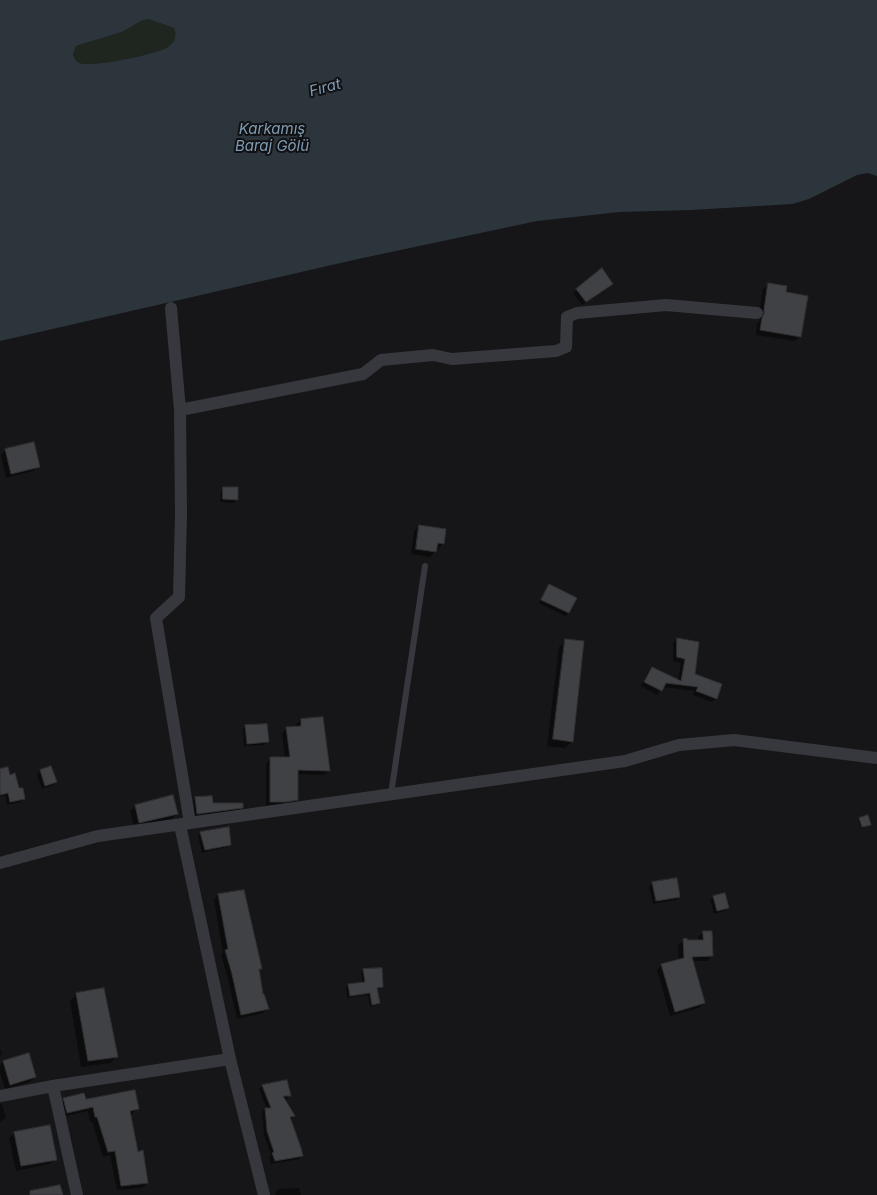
<!DOCTYPE html>
<meta charset="utf-8">
<style>
body{margin:0}
canvas{display:block;background:#161618}
</style>
<canvas width="877" height="1195"></canvas>
<script>
const ctx = document.querySelector('canvas').getContext('2d');
ctx.lineJoin = 'round';
function fillPath(path, color) { ctx.fillStyle = color; ctx.fill(path, 'evenodd'); }
function strokePath(path, color, width, dash) { ctx.strokeStyle = color; ctx.lineWidth = width; ctx.lineCap = dash ? 'butt' : 'round'; ctx.setLineDash(dash || []); ctx.stroke(path); }
function write(font, color, halo, rows, align = 'center') {
  ctx.font = font + ' Inter,sans-serif'; ctx.lineWidth = 4; ctx.setLineDash([]); ctx.textBaseline = 'middle'; ctx.strokeStyle = halo; ctx.fillStyle = color; for (const [text, x, y, turn = 0] of rows) {
    ctx.save(); ctx.translate(x, y); ctx.rotate((+turn || 0) * Math.PI / 180); ctx.textAlign = isNaN(turn) ? turn : align; if (halo) ctx.strokeText(text, 0, 0); ctx.fillText(text, 0, 0); ctx.restore();
  }
}
const green = new Path2D(`
 M148,19L174,28C177,36 175,42 168,47C158,54 91,68 80,63C76,62 74,58 73,54L76,46L122,32L141,21Z`);
const water = new Path2D(`
 M0,0H877V176L868,173L857,175L809,199L792,204L691,210L619,212L537,221L358,259L0,341ZM148,19L174,28C177,36 175,42 168,47C158,54 91,68 80,63C76,62 74,58 73,54L76,46L122,32L141,21Z`);
const shadow = new Path2D(`
 M612,284L582,305L573,293L577,290Z
 M769,284L785,293L800,336L795,341L756,335L757,324L760,320L759,315L763,289Z
 M6,450L39,466L33,471L6,478L1,455Z
 M224,488L237,500L233,503L220,502L221,491Z
 M419,526L443,544L438,549H436V551L430,557L411,554L414,531Z
 M549,585L576,598L568,613L565,616L539,603L546,588Z
 M677,639L694,674L716,698L712,702L693,695L695,691L663,687L657,695L641,686L648,672L652,668L678,681L681,663L673,661V643Z
 M566,640L572,741L565,748L547,746L559,647Z
 M301,720L329,771L324,775L297,774V800L292,804L266,806V763L271,758H285L282,733L287,728L297,727L296,724Z
 M246,726L268,742L264,745L244,746L243,729Z
 M51,768L56,782L53,785L42,789L37,775L40,771Z
 M0,770L9,776L19,789L24,798L21,802L7,805L5,795L0,797Z
 M172,796L177,814L172,819L134,827L130,811L135,806Z
 M196,798L212,804L242,807L239,810L195,816L193,801Z
 M860,819L868,826L861,828L858,820Z
 M201,832L230,844L227,847L202,853L198,836Z
 M653,883L679,897L676,900L653,904L649,887Z
 M243,891L261,968L258,971L263,995L268,1009L263,1013L237,1019L228,979L221,955L223,953L214,900L218,895Z
 M714,897L728,908L725,911L714,914L710,900Z
 M703,932L712,956L707,961H692L704,1003L699,1008L670,1016L657,970L662,965L679,960L678,945L684,940L687,941H698V937Z
 M364,970L382,987L380,989L376,990L379,1003L377,1005L370,1007L368,995L347,998L346,987L349,985L362,983L361,973Z
 M77,994L117,1056L110,1063L81,1067L70,1001Z
 M0,1048L2,1054L0,1056Z
 M3,1062L35,1077L30,1082L5,1089L0,1073V1065Z
 M286,1081L290,1095L287,1099H283L294,1116L291,1119L302,1156L299,1159L271,1164L269,1157L271,1155L264,1135L262,1112L265,1109H267L259,1089L262,1086Z
 M64,1099L85,1100L137,1109L132,1114L130,1115L137,1153L147,1183L142,1188L117,1190L110,1155L103,1157L92,1121L90,1122L88,1111L62,1117L59,1104Z
 M0,1104H2L6,1118L0,1122Z
 M15,1133L55,1159L50,1164L16,1171L9,1138Z
 M299,1188L301,1195H276L275,1192L279,1189Z`);
const building = new Path2D(`
 M602,268L613,284L586,302L576,289Z
 M768,283L787,286L786,292L808,296L801,337L760,330L762,318L764,314V310Z
 M34,442L40,467L11,474L5,449Z
 M223,487H238V500L223,499Z
 M419,525L446,529L444,544L438,543L436,552L416,549Z
 M549,584L577,598L569,613L541,600Z
 M677,638L699,642L695,674L722,684L717,699L696,691L698,687L666,683L662,691L644,682L652,667L681,681L685,659L677,657Z
 M565,639L584,641L573,742L553,739Z
 M323,717L330,771L298,770V800L286,802H270V757H290L286,727L301,726V719Z
 M267,724L269,742L247,744L245,725Z
 M51,766L57,782L45,786L40,770Z
 M8,767L10,775L15,773L19,788H23L25,799L10,802L8,793L0,795V769Z
 M173,795L178,814L139,823L135,805Z
 M212,796L213,803H243V808L197,814L195,797Z
 M868,815L871,825L862,827L859,818Z
 M229,827L231,845L205,850L200,832Z
 M677,878L680,897L656,901L652,882Z
 M244,890L262,969H259L263,994H264L269,1009L241,1015L232,974L225,950L228,949L218,894Z
 M725,893L729,908L717,911L713,896Z
 M703,931H712L713,956L692,957L705,1003L675,1012L661,964L684,958L683,939L687,938V940H703Z
 M382,968L383,987L377,988L380,1003L372,1005L370,993L350,996L348,984L365,982L363,969Z
 M104,988L118,1057L88,1061L76,993Z
 M29,1053L36,1077L10,1085L3,1061Z
 M287,1080L291,1096H283L295,1116L290,1117L301,1148L303,1156L275,1161L272,1153L274,1152L267,1131L265,1108H271L262,1085Z
 M135,1090L139,1109L130,1111L138,1152L143,1150L148,1183L121,1186L115,1151L108,1152L97,1117H95L93,1107L67,1113L63,1098L84,1093L86,1099Z
 M50,1125L57,1160L21,1166L14,1132Z
 M60,1185L63,1195H30V1191Z`);
const lane = new Path2D(`
 M391,794L425,566`);
const street = new Path2D(`
 M171,308L180,410L181,514L179,597L156,618L190,823
 M180,410L363,374L381,360L433,355L452,359L556,351L566,347L567,317L577,313L666,305L757,313
 M180,825L230,1059L264,1195
 M0,863L98,836L625,761L679,745L734,740L877,758
 M53,1086L77,1195
 M0,1096L53,1086L230,1059`);
const waterNames = [
 ["Fırat",325,88,-15],
 ["Karkamış",272,129],
 ["Baraj Gölü",272,146]
];
fillPath(green, '#1e261f');
fillPath(water, '#2c353c');
fillPath(shadow, '#0007');
fillPath(building, '#404145');
strokePath(building, '#303034', 1);
strokePath(lane, '#37383d', 6);
strokePath(street, '#37383d', 12);
write('italic 15px', '#7f9bb3', '#111113', waterNames);
</script>
